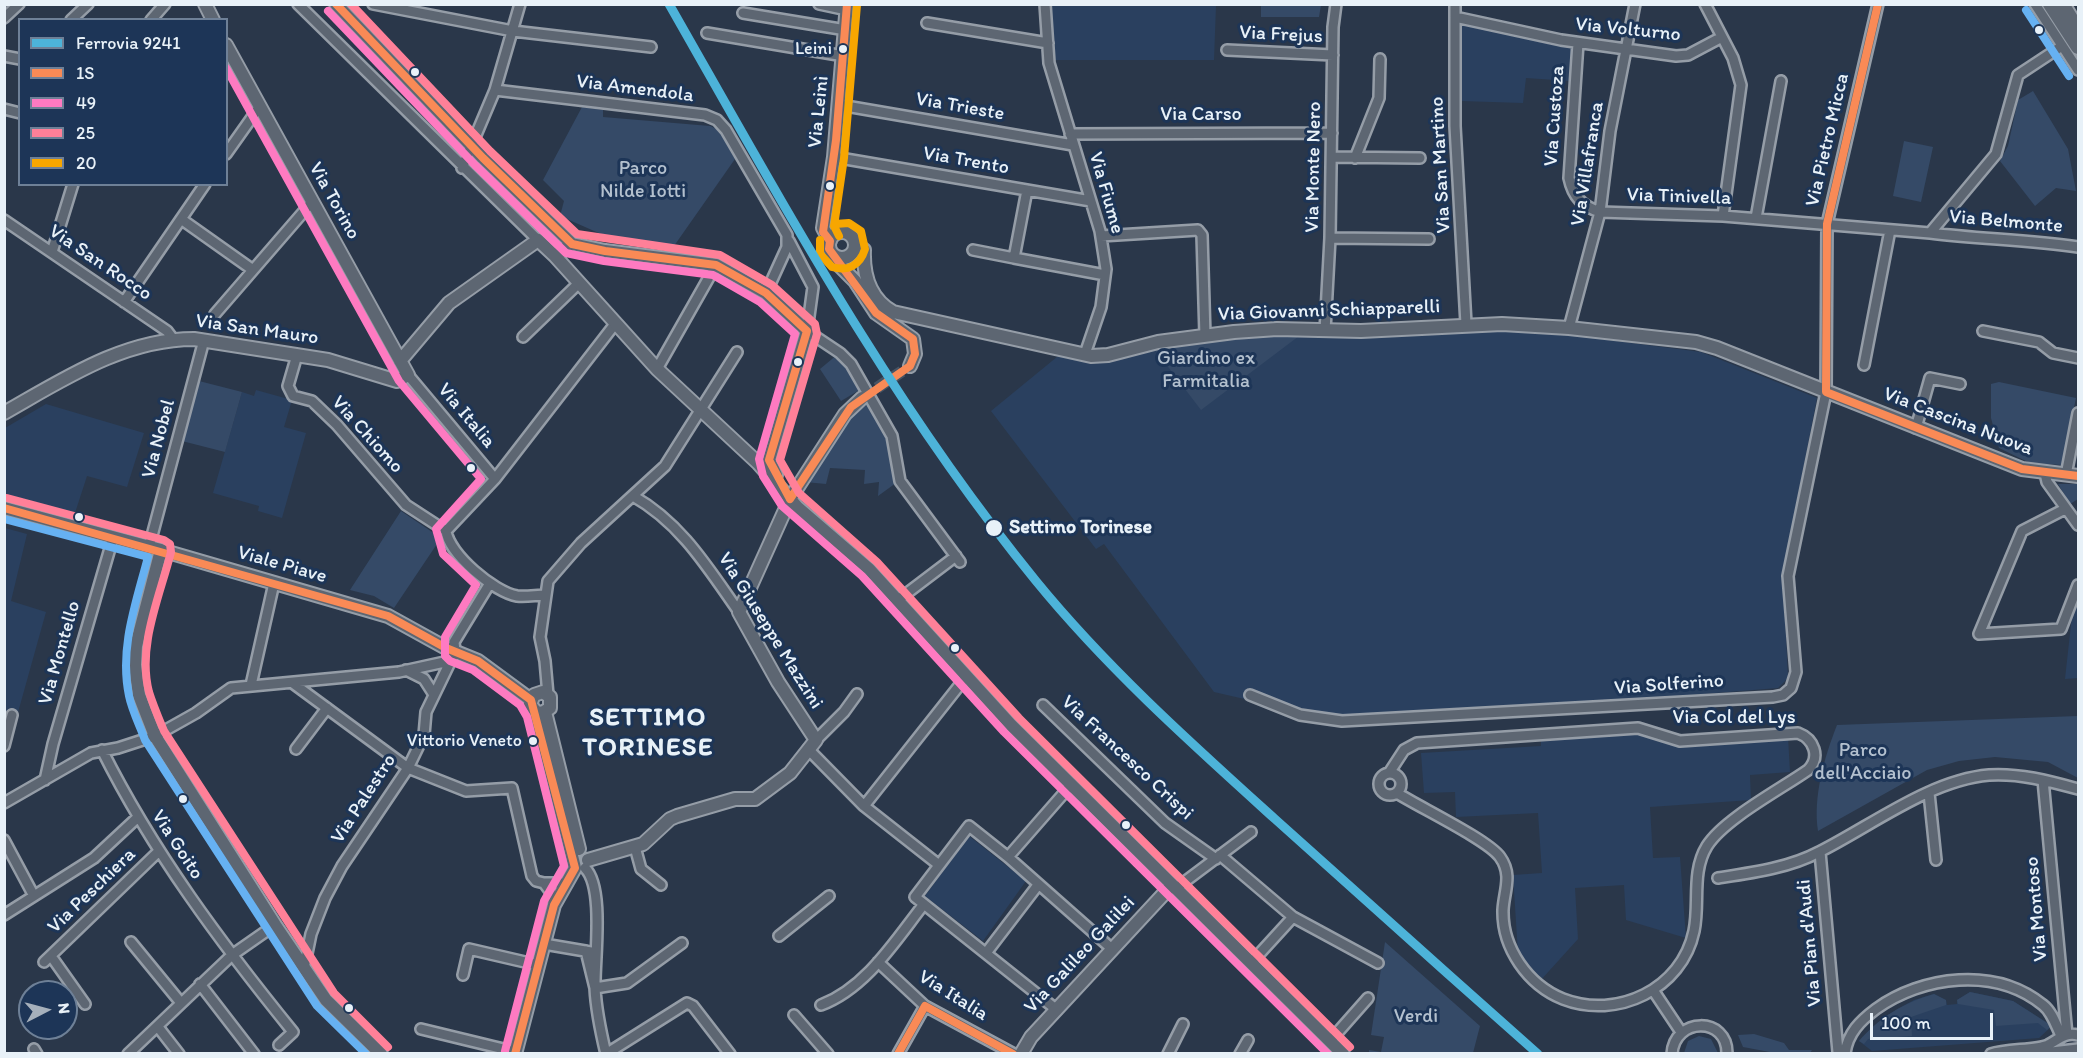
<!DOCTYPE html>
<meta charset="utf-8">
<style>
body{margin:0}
#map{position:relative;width:2083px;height:1058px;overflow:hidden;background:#2a374a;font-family:Itim,sans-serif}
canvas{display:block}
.frame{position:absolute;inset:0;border:6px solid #e8f1f8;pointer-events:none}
.legend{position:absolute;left:18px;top:18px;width:210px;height:168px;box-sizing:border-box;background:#1d3557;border:2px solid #6e8097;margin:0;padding:8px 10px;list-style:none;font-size:18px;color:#e8f1f8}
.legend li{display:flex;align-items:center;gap:12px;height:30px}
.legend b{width:30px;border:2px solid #6e8097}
.north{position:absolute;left:18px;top:980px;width:60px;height:60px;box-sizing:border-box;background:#1d3557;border:2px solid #6e8097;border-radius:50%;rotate:84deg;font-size:16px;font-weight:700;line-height:24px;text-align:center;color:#e8f1f8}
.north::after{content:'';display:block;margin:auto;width:21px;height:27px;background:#a6b0bb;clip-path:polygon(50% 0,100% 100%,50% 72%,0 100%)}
.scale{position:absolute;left:1870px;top:1013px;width:123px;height:27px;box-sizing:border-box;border:3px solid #e8f1f8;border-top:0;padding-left:8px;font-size:18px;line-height:21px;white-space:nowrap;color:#e8f1f8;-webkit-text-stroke:4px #1d3557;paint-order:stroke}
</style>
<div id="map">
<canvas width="2083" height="1058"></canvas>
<div class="frame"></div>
<ul class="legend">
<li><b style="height:8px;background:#4db3d9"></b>Ferrovia 9241</li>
<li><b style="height:8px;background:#f98a56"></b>1S</li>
<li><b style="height:8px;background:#fe7ac1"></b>49</li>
<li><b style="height:8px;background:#ff8098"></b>25</li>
<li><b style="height:8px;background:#f7a600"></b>20</li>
</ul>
<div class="north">N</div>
<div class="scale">100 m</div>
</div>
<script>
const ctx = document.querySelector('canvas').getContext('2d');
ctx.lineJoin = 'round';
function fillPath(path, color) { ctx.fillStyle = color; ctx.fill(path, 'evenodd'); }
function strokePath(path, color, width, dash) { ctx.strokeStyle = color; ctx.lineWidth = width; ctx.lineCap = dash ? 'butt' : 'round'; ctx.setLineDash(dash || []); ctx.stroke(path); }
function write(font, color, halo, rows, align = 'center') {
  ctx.font = font + ' Itim,sans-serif'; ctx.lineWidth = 6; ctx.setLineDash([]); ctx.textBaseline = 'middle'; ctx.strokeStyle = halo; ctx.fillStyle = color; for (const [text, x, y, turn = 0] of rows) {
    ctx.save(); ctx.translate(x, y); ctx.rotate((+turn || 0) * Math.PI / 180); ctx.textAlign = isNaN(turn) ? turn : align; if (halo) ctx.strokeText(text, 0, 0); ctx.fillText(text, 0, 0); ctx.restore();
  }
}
const built = new Path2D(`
 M1050,5H1216L1214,60H1055Z
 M1462,23L1573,48L1570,81L1526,78L1523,103L1461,101Z
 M1508,327L1701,352L1817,398L1783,573L1788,678L1778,688L1428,716L1345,717L1301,712L1214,692L1104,544L1096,549L991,411L1063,352L1303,333Z
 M256,390L292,400L284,427L306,433L282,518L258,511L259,506L213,493L242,392L254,396Z
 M46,404L144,433L127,487L87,476L75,513L5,494V428Z
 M5,528L27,534L11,601L46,612L17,716L5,713Z
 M2078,601V678L2065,679L2072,615Z
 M1636,731L1669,741L1788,737L1790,772L1750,775L1751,800L1650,807L1653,858L1680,857L1686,938L1626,920L1624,885L1575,888L1578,939L1540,981L1529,972L1518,953L1513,875L1542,873L1538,813L1456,817L1455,792L1424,793L1421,753L1541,746V737Z
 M969,836L1026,881L983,941L925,896Z
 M1970,992L2013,1001L2052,1026L2039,1038L1872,1051L1859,1041L1884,1017L1914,1000L1934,994L1946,1000L1947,1005L1957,1004V1000Z`);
const green = new Path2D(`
 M1261,5V4L1321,5L1319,17H1261Z
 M2033,91L2068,149L2076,191L2056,188L2035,206L2000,161L2008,146L2018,100Z
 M582,107L603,110V117L710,126L719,130L735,159L674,246L601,234L560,216L564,201L543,180Z
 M1904,141L1933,147L1921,202L1893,196Z
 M1303,333L1201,410L1153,347Z
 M838,354L863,388L841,401L820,369Z
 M199,381L242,392L225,452L182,441Z
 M1999,382L2076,398L2062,465L2030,463L1999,448L1991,418V384Z
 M868,404L893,446L896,483L878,496L879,482L864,484L865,470L830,468L826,484L805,482L849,417Z
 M2058,484H2078V499L2070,504Z
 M401,511L441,538L394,608L374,596L350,590Z
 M2078,716V778L2048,762L1995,757L1959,761L1927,770L1818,831C1813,797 1824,758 1837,725Z
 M1385,942L1480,1026L1473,1053L1369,1054V1050L1381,1052L1384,1037L1371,1035Z
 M1970,992L2013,1001L2052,1026L2047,1030L2038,1023L1996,1026L1994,1010L1958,1004L1957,1000Z
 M1934,994L1946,1000V1005L1911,1017L1912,1036L1868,1039L1864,1044L1859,1041C1880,1017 1903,1003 1934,994Z
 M1754,1034L1784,1043L1789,1050H1812L1810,1053H1775L1743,1047L1738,1035Z
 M1699,1036L1711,1039L1718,1053H1684L1688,1041Z`);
const tertiaryTunnel = new Path2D(`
 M862,398L910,366`);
const minor = new Path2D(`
 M298,4L538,240
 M373,4L513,31L651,47
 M819,4L847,10
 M1045,4L1049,63L1100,231L1106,269L1101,307L1085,354
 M1455,4V126L1466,324
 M1705,4L1733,58L1741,85L1723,216
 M2035,4L2078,70
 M743,13L846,30
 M1455,17L1561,40L1676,56L1688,55L1722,37
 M4,18L19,4
 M71,20L88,4
 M151,20L165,4
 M927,23L1048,43
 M707,33L844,56
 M1578,43L1569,178C1573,197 1582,206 1600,212L1723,216L1930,233L1996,154L2018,75L2062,46
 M1227,50L1333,55
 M4,56L20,59
 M495,90L705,115L717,120L726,130L787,235V247L766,293
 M840,105L1073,145
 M4,109L20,113
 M1070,134L1332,133
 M226,154L260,106
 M834,157L1091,201
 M1332,157L1420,158
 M1355,158L1379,98L1380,59
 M462,168L495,90L520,4
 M1756,218L1781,81
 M181,219L253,270
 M4,220L167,331L173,339
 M1930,233C1980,239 2029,240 2078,247
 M1101,236L1198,230L1202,235L1205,336
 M1330,238L1429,239
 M789,241L813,287L807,331L840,353L851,364L892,436L900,481L960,562
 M973,250L1014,258L1027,190
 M52,252L73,184
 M1014,258L1105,275
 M124,302L205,184
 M215,314L312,202
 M1569,328L1600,212L1610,131L1635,4
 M1325,331L1330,238L1333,27L1336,4
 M1983,331L2039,342L2053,353L2078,358
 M523,337L579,283
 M297,355L288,386L293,396L312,401L337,425L406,505L446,531
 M1864,365L1890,230
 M657,369L716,265
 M408,375L495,479
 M1916,428L1930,378L1960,384
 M2045,473L2047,482L2078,525
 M2066,475L2078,413
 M633,496C681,523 708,568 739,612
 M2065,509L2022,531L1979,634L2061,629L2078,585
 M149,547L204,340
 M546,595C537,595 526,597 517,596C494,592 449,554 446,531L495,479L615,324
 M898,600L956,556
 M406,670L424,679L433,693
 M294,684L408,768L466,791L512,788L532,876L536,881L544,883
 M251,685L274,583
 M548,695L545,661L540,637L548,581L581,543L665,466L737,352
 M1250,695L1300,715L1342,721L1773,697L1783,695L1791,688L1796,672L1788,576L1826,392L1827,224L1878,4
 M1043,705L1165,823L1216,859
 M816,740L844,712L857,694
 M4,746L12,715
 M296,749L327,708
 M808,749L864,806L939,865
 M102,750C153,852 221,943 293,1032L279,1045
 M1379 784a11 11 0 1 1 22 0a11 11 0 1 1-22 0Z
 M1389,773L1404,750L1417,743L1638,728L1680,741L1798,733C1814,739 1821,757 1808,770C1781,789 1724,819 1707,846C1691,872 1700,903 1694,931C1682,989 1617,1020 1563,999C1528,985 1502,948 1503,910C1504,891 1513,875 1500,857C1488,840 1419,807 1397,793
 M45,780L53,744L113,538
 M2043,780L2067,1035
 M1929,793L1936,860
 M4,803L91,753L118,748L155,736L196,713L231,688L399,672L449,661
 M864,806L966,677
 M4,840L34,896
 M635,847L641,869L661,885
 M1820,852L1838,1052
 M1220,855L1293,917
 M1008,857L1071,785
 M585,868C605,888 594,961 595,988C596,1009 601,1033 606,1054L687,1003L693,1006L730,1054
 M1718,878C1751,873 1789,868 1819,852C1871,826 1930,780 1989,775C2019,773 2049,781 2078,789
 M1175,889L1251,832
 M554,905L550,891L544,883H567
 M4,915L94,858L137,818
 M779,936L829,896
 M131,942L181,1003
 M544,944L591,952
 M586,951L595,988L627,983L682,943
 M986,953L1038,885
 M51,956L85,1004
 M44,962L158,852
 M878,962L925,1006L1014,1054
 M1251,963L1293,917L1378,963
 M304,968L311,934L325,898L342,866L408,768L424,735L426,712L455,652L454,642L490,583
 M463,975L469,949L538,965
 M200,984L254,1054
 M1653,990L1681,1032
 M821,1005C866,988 895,941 924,904
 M1057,1010L915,897L969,826L1008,857L1112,949
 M794,1015L828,1054
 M158,1027L179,1054
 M421,1029L516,1052
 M1330,1041L1368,998
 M34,1049L37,1054
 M1845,1053C1848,1033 1860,1021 1876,1009C1922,976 1995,966 2043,1005C2052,1012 2056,1025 2061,1036
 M128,1054L232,955L275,925
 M898,1054L925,1006
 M1168,1054L1183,1024
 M1240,1054L1248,1040
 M1672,1054C1674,1017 1728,1016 1727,1054
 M1991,1054C2006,1049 2037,1050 2048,1045C2059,1039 2065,1032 2078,1035
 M2034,1054L2078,1049`);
const tertiary = new Path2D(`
 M205,4L213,20
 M336,4L483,158L572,244L605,251L716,265L766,293L807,331L769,460L776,475
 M829 245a13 13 0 1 1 26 0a13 13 0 1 1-26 0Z
 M830,241L823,228L834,157L847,4
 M856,244L864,250C863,275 870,299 893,312L1091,356L1108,355L1158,342L1234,332L1277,329L1361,331L1502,324L1569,328L1696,342L1717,348L2022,469L2078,476
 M555,256L657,369L758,463L797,507L869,569L1011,725L1343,1054
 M837,258L838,264L855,281L876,313L913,339L915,354L910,366
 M400,361L449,303L538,240L555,256L572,244
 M4,413C64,379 124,339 194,339L328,360L397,381L408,375L226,45
 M4,508L161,550L388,616L446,648L478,661L531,700
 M161,550L136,646L135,665L139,695L155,736L275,925L326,1000L381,1054
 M536,712L542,713L550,708V697L543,692L534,695L530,704L536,712L575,868
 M545,712L579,849
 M588,860L643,844L670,819L677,816L735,799H755L790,773L816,740L778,682L739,612L790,499L845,414L862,398
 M515,1054L554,905L575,868
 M1021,1054L1031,1037L1172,885`);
const secondary = new Path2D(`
 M2050,4L2078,47
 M2062,4L2078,30`);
const bus1 = new Path2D(`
 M336,4L483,158L572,244L605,251L716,265L766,293L807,331L769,460L790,499
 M1878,4L1827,224L1826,392L2022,469L2078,476
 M790,499L851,407L910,366L915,354L913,339L876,313L829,249L830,241L823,232L836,140L847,4
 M4,508L388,616L446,648L478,661L531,700L575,868L554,905L515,1054
 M898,1054L925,1006L1013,1054`);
const bus2 = new Path2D(`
 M328,11L475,165L566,253L604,261L713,275L760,302L795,334L759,459L763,476L782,506L862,576L1004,732L1328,1054
 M226,68L399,381L481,479L436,529L443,554L476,585L445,637V656L450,661L473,670L520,705L527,717L564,866L544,901L505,1051`);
const bus3 = new Path2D(`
 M351,4L490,151L577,234L720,255L772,285L815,324L817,334L780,460L799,493L877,562L1019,718L1350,1047
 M7,498L164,540L170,544L171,552C160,596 137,646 149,692C153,705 159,719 164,731L334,993L388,1047`);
const bus4 = new Path2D(`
 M839,236L834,226L844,158L857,5
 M820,240V254L832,267C848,272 860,265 865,249L861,231L849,223L835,224`);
const bus5 = new Path2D(`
 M2026,10L2069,76
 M4,519L148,557C136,603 119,648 129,696C132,711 140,726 145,740L317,1006L366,1054`);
const rail1 = new Path2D(`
 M669,4C782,202 891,404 1036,581C1107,668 1192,744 1275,819C1363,898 1450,976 1538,1054`);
const markers = [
 [2039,30,5,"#e8f1f8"],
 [843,49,5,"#e8f1f8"],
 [415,72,5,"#e8f1f8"],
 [830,186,5,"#e8f1f8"],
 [798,362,5,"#e8f1f8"],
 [471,468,5,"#e8f1f8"],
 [79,517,5,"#e8f1f8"],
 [994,528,9,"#e8f1f8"],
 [955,648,5,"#e8f1f8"],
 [533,741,5,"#e8f1f8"],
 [183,799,5,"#e8f1f8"],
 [1126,825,5,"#e8f1f8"],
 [349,1008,5,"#e8f1f8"]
];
const busNames = [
 ["Leini",832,49],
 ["Vittorio Veneto",522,741]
];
const streetNames = [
 ["Via Volturno",1628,30,6],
 ["Via Frejus",1281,35,3],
 ["Via Amendola",635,89,7],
 ["Via Trieste",960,107,10],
 ["Via Leinì",819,112,-84],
 ["Via Carso",1201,115],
 ["Via Custoza",1555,116,-86],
 ["Via Pietro Micca",1828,140,-77],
 ["Via Trento",966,161,10],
 ["Via Villafranca",1588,164,-81],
 ["Via San Martino",1441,165,-93],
 ["Via Monte Nero",1314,167,-89],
 ["Via Fiume",1106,193,74],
 ["Via Tinivella",1679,197,2],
 ["Via Torino",334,201,61],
 ["Via Belmonte",2006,222,5],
 ["Via San Rocco",100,263,34],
 ["Via Giovanni Schiapparelli",1329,311,-2],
 ["Via San Mauro",257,330,8],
 ["Via Italia",466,416,50],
 ["Via Cascina Nuova",1958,422,21],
 ["Via Chiomo",367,435,48],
 ["Via Nobel",159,439,-75],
 ["Viale Piave",282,565,16],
 ["Via Giuseppe Mazzini",770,631,58],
 ["Via Montello",60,653,-74],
 ["Via Solferino",1669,685,-4],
 ["Via Col del Lys",1734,718],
 ["Via Francesco Crispi",1127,758,43],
 ["Via Palestro",364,799,-57],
 ["Via Goito",177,845,57],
 ["Via Peschiera",92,891,-44],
 ["Via Montoso",2037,909,-95],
 ["Via Pian d'Audi",1810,943,-95],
 ["Via Galileo Galilei",1080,955,-47],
 ["Via Italia",953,996,32]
];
const parkNames = [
 ["Parco",643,169],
 ["Nilde Iotti",643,192],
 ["Giardino ex",1206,359],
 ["Farmitalia",1206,382],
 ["Parco",1863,751],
 ["dell'Acciaio",1863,774],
 ["Verdi",1416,1017]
];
const stopNames = [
 ["Settimo Torinese",1009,528]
];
const districtNames = [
 ["SETTIMO",648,718],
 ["TORINESE",648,748]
];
fillPath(built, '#2a405f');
fillPath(green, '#354a67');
strokePath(tertiaryTunnel, '#465364', 12, [12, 6]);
strokePath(minor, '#959da7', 14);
strokePath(tertiary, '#959da7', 16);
strokePath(secondary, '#959da7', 18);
strokePath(minor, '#5d6672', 9);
strokePath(tertiary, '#5d6672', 12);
strokePath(secondary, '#5d6672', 14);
strokePath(bus1, '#f98a56', 8);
strokePath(bus2, '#fe7ac1', 8);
strokePath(bus3, '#ff8098', 8);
strokePath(bus4, '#f7a600', 8);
strokePath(bus5, '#66b1f2', 8);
strokePath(rail1, '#4db3d9', 9);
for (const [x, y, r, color] of markers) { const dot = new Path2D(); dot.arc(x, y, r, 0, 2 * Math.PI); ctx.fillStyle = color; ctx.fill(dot); strokePath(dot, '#1d3557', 2); }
write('18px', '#e8f1f8', '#1d3557', busNames, 'right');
write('20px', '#e8f1f8', '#1d3557', streetNames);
write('20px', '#b3c0ce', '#1d3557', parkNames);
write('bold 20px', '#e8f1f8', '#1d3557', stopNames, 'left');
ctx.letterSpacing = '1.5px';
write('bold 26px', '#e8f1f8', '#1d3557', districtNames);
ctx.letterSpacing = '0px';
</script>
